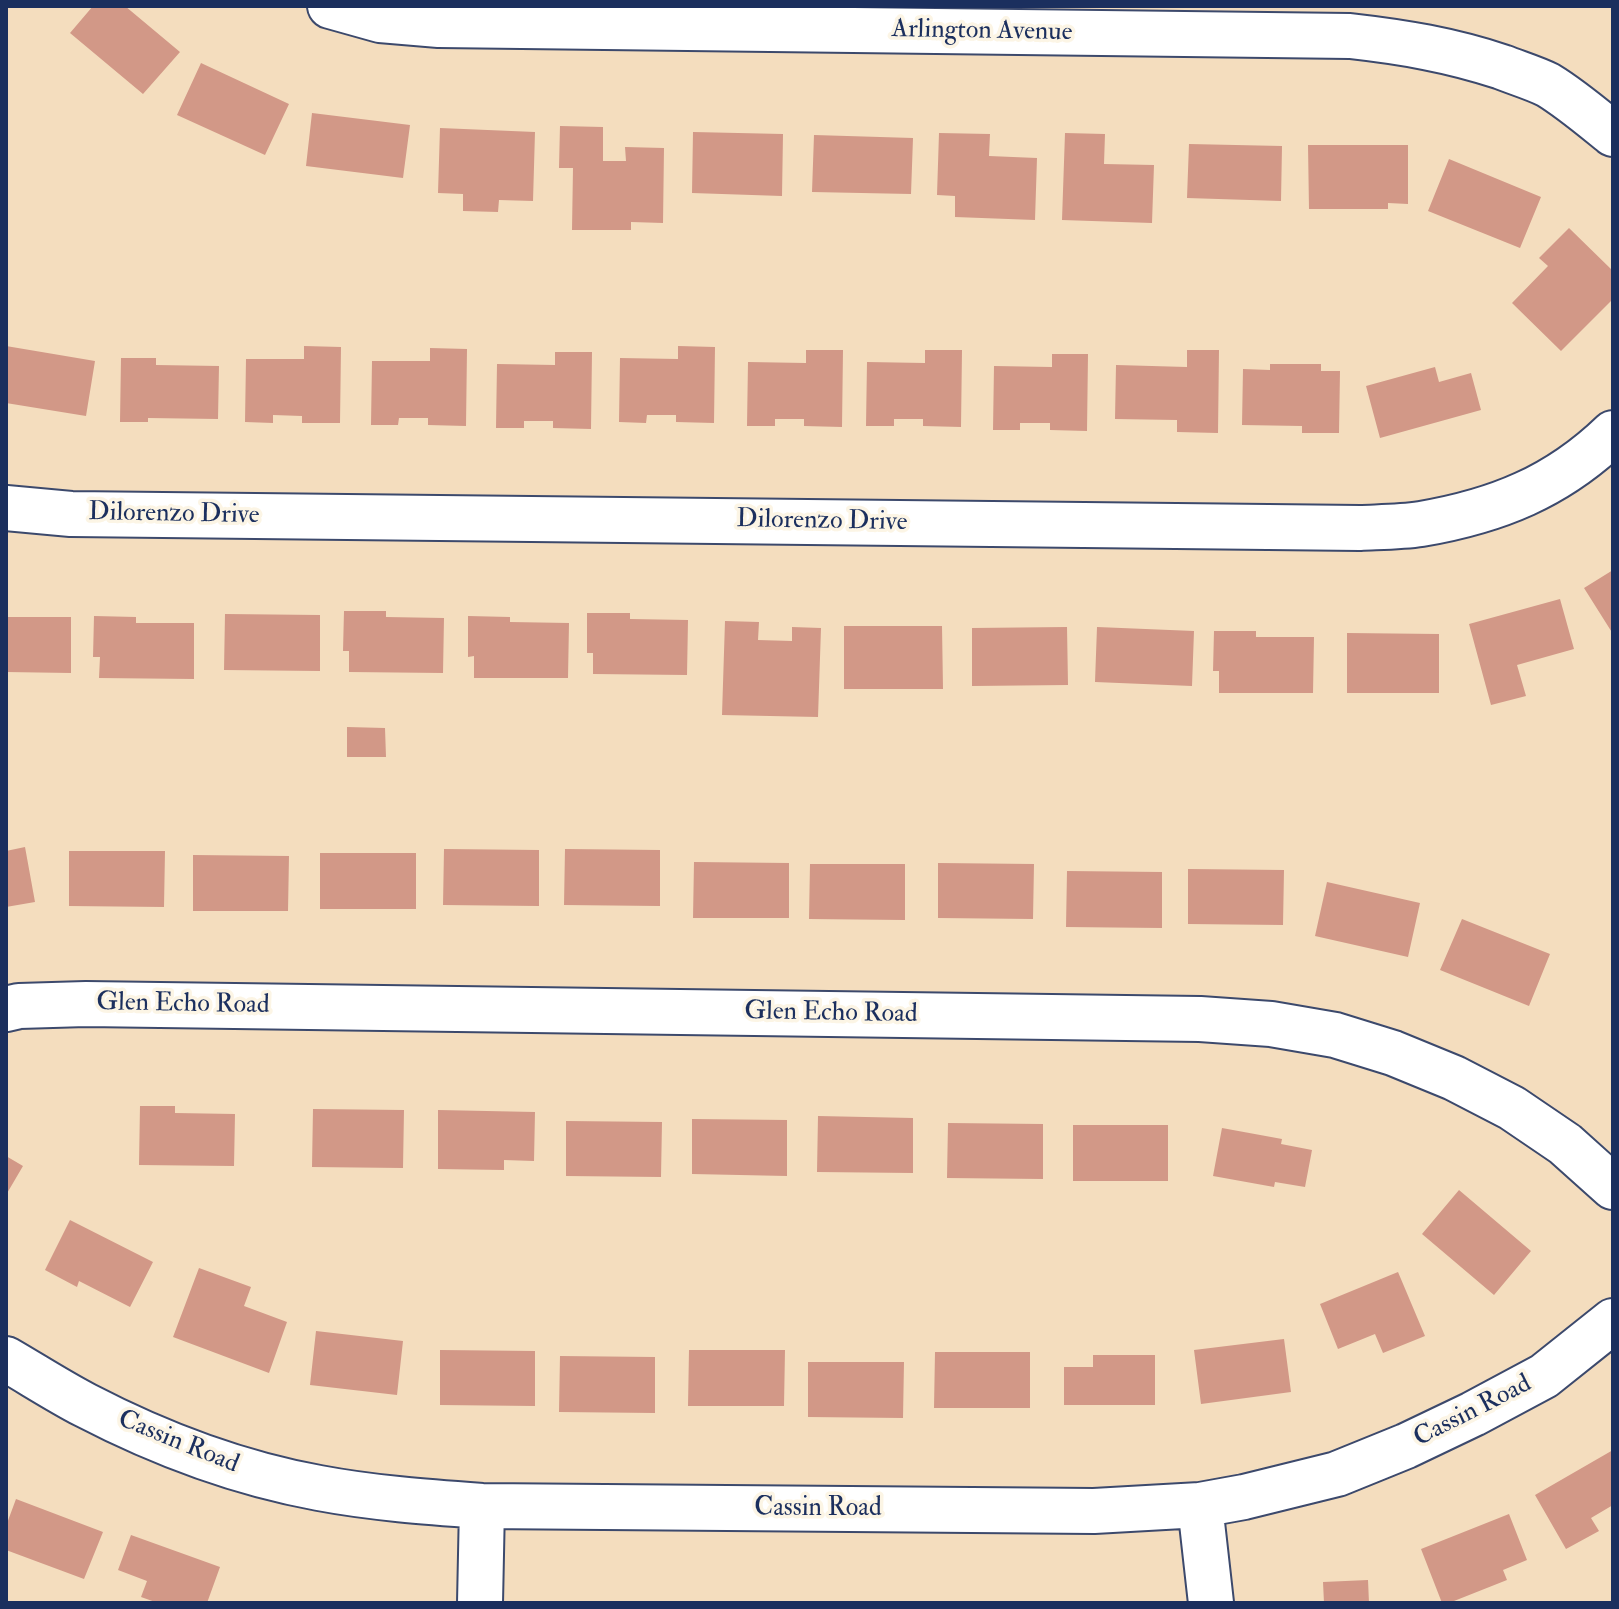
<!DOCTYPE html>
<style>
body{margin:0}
#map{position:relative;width:1619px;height:1609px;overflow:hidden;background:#f4ddbe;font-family:"IM FELL Double Pica",serif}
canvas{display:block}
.frame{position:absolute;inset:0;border:8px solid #1b2f5e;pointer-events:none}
</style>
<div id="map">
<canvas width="1619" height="1609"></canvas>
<div class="frame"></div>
</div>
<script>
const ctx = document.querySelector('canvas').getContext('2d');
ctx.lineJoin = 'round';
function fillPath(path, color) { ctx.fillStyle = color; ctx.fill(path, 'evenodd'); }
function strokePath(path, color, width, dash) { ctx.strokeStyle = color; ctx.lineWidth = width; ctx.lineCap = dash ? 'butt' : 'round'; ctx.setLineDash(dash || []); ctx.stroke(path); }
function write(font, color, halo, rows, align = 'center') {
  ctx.font = font + ' "IM FELL Double Pica",serif'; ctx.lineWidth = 7; ctx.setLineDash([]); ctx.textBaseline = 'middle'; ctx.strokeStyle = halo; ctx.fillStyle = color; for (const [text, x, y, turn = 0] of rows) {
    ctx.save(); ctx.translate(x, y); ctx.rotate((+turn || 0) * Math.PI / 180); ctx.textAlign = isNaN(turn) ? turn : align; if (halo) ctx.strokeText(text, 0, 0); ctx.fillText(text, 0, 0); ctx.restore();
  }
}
const building = new Path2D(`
 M93,6H125L180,52L143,94L70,33Z
 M201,63L289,104L265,155L177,115Z
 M312,113L410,125L403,178L306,166Z
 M560,126L603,127V161H626L625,147L664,148L663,223L631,222V230H572L573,168H559Z
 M440,128L535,132L533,201L499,200L498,212L463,211V194L438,193Z
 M693,132L783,134L782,196L692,193Z
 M939,133L990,134L989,156L1037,158L1035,220L955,217V196L937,195Z
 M1065,133L1105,134L1104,164L1154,165L1152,223L1062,220Z
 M814,135L913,138L911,194L812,192Z
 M1189,144L1282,146L1281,201L1187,198Z
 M1308,145H1408V204L1388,203V209H1309Z
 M1449,159L1541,197L1520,248L1428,211Z
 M1569,228L1613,271V299L1561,351L1512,303L1548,266L1539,258Z
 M6,346L95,361L86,416L6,403Z
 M304,346L341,347L340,423H302V416L273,415V423L245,422L246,359H304Z
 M678,346L715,347L714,423L676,422V415H647L646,423L619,422L620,358L678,359Z
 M430,348L467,349L466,426L428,425V418H399L398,425H371L372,361H430Z
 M806,350H843L842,427L804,426V419H775V426H747L748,362L806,363Z
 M925,350H962L961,427L923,426V419H894V426H866L867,362L925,363Z
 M1187,350H1219L1218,433L1177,432V420L1115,419L1116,365L1187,367Z
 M555,352H592L591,429L553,428V421H524V428H496L497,364L555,365Z
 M1052,354H1088L1087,431L1050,430V423H1020V430H993L994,366L1052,367Z
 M121,358H156V365L219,366L218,419L148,418V422H120Z
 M1270,364H1321V371H1340L1339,433H1302V426L1242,425L1243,369L1270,370Z
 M1435,367L1439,382L1471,373L1481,410L1380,438L1366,386Z
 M1613,570V634L1584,588Z
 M1560,599L1574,649L1517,665L1526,696L1491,705L1469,624Z
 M344,611H386V617L444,618L443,673L349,672V651H343Z
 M587,613H630V619L688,620L687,675L593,674V653H587Z
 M225,614L320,615V671L224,670Z
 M94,616L136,617V623H194V679L99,678L100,657H93Z
 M468,616L510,617V622L569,623L568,678H474V656L468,657Z
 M6,617H71V673L6,672Z
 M725,621L759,622L758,640L792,641V627L821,628L818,717L722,715Z
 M844,626H942L943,689H844Z
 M1067,627L1068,685L972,686V628Z
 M1097,627L1194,631L1192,686L1095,682Z
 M1214,631H1256V637H1314L1313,693H1219V671H1213Z
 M1347,633L1439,634V693H1347Z
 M347,727L385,728L386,757H347Z
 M25,847L35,902L6,907V851Z
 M444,849L539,850V906L443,905Z
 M565,849L660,850V906L564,905Z
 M69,851H165L164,907L69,906Z
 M320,853H416V909H320Z
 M193,855L289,856L288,911H193Z
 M694,862L789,863V918H693Z
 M938,863L1034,864L1033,919L938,918Z
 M810,864H905V920L809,919Z
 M1188,869L1284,870L1283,925L1188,924Z
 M1067,871L1162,872V928L1066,927Z
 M1327,882L1420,903L1408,957L1315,936Z
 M1462,919L1550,954L1529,1006L1440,970Z
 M140,1106H175V1113L235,1114L234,1166L139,1165Z
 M313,1109L404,1110L403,1168L312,1167Z
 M438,1110L535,1112L534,1161L504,1160V1170L438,1169Z
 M818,1116L913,1118V1173L817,1172Z
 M692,1119L787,1120V1176L692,1174Z
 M566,1121L662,1122L661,1177L566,1176Z
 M948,1123L1043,1124V1179L947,1178Z
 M1073,1125H1168V1181H1073Z
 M1222,1128L1282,1139L1281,1144L1312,1150L1305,1187L1275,1182L1274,1187L1213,1176Z
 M6,1156L23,1166L6,1195Z
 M1459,1190L1531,1251L1494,1295L1422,1234Z
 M70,1220L153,1262L130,1307L79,1281L77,1287L45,1270Z
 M199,1268L251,1287L244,1306L287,1322L269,1373L173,1337Z
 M1398,1272L1425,1336L1383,1353L1375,1334L1338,1349L1320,1304Z
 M316,1331L403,1341L397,1395L310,1385Z
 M1284,1339L1291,1392L1201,1404L1194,1350Z
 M440,1350L535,1351V1406L440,1405Z
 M689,1350H785L784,1406H688Z
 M935,1352H1030V1408H934Z
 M1093,1355H1155V1405H1064V1367H1093Z
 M560,1356L655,1357V1413L559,1412Z
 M808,1362H904L903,1418L808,1417Z
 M1613,1450V1505L1591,1518L1599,1531L1566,1549L1535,1495Z
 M16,1499L103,1532L84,1579L6,1550V1526Z
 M1509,1514L1527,1560L1503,1570L1507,1580L1449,1603H1442L1421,1549Z
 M131,1535L220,1567L207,1603H158L141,1597L147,1581L118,1570Z
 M1368,1580L1369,1603H1324L1323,1582Z`);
const minor = new Path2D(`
 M330,6L380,20L439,25L1350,36C1403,42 1451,50 1502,67C1517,73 1534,78 1548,85C1571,99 1592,117 1613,134
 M6,508L71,514L1360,528C1380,527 1401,527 1421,524C1497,511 1557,487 1613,433
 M6,1009L19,1006L86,1004L1200,1019L1271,1024L1335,1035L1393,1053L1454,1078L1512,1108L1565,1144L1613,1187
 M6,1359C32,1374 58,1391 85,1405C158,1443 237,1473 319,1488C372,1498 427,1502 482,1506L1094,1511L1200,1505L1244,1497L1337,1474L1406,1446L1473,1414L1544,1376L1613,1321
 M1200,1505L1211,1603
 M480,1603L482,1506`);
const streetNames = [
 ["Arlington Avenue",982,32,1],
 ["Dilorenzo Drive",174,515,1],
 ["Dilorenzo Drive",822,522,1],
 ["Glen Echo Road",183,1005,1],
 ["Glen Echo Road",831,1014,1],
 ["Cassin Road",1473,1412,-27],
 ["Cassin Road",178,1443,22],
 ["Cassin Road",818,1509]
];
fillPath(building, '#d29887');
strokePath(minor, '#3c496c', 48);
strokePath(minor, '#fff', 44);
write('26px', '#1b2f5e', '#fcf5e5', streetNames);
</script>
